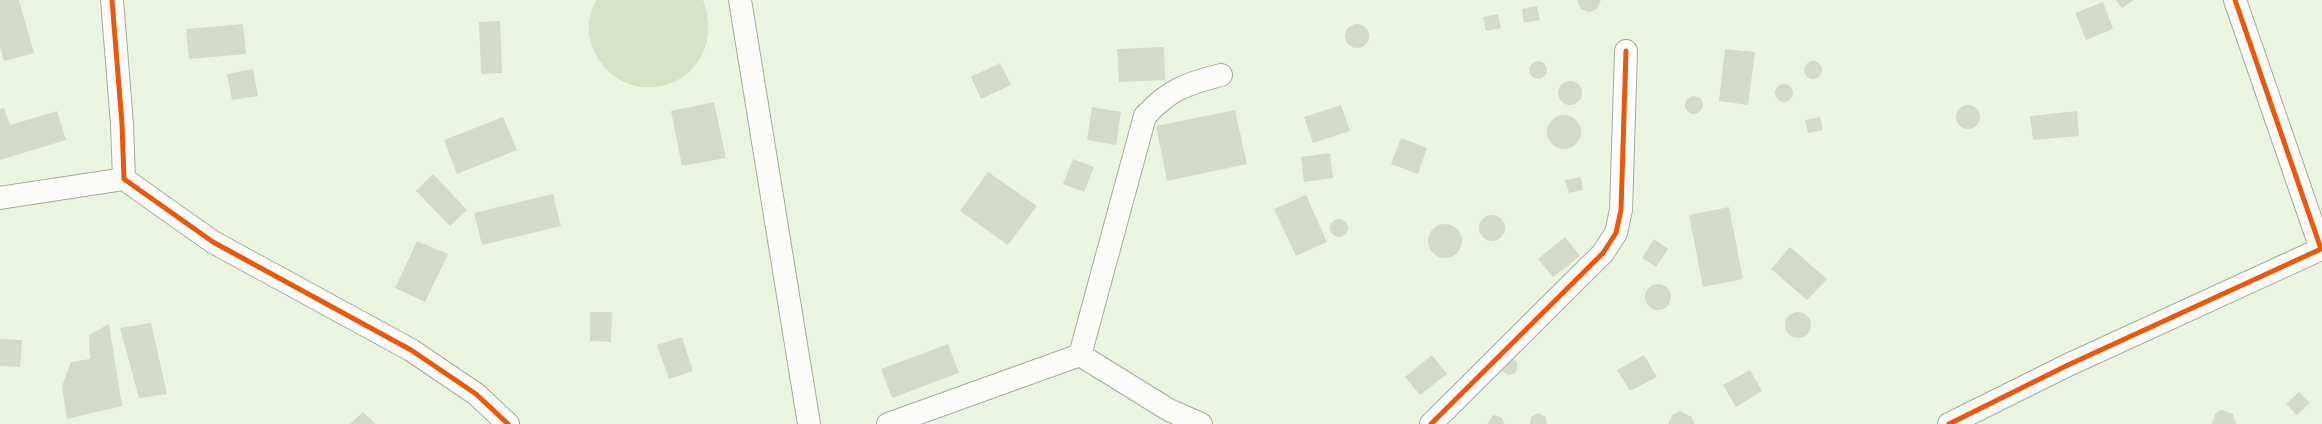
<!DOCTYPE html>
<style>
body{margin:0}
canvas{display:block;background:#ebf4e1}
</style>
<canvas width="2322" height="424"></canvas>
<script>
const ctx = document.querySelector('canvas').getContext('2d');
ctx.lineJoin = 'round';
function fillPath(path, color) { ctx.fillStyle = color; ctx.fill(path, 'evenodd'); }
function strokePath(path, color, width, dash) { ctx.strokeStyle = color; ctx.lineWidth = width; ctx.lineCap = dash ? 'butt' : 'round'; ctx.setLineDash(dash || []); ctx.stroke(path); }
const green = new Path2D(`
 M596,0H703C732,80 632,120 596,55C586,37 587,18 596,0Z`);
const building = new Path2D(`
 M0,0H19L34,53L4,61L0,47Z
 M1577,0H1601L1597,9L1589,12L1581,9Z
 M2116,0H2134L2122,8Z
 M2103,2L2113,29L2086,40L2075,13Z
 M1537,6L1540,20L1524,23L1522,9Z
 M1498,14L1501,28L1486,31L1483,17Z
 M500,21L502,73L481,74L479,22Z
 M243,24L246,54L189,59L186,29Z
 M1345 36a12 12 0 1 1 24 0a12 12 0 1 1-24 0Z
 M1164,47L1165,80L1119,82L1117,49Z
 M1725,49L1755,52L1748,105L1719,101Z
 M1804 70a9 9 0 1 1 18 0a9 9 0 1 1-18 0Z
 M1529 70a9 9 0 1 1 18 0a9 9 0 1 1-18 0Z
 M1000,63L1011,85L981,99L971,77Z
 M253,69L258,96L232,100L227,74Z
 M1558 93a12 12 0 1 1 24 0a12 12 0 1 1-24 0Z
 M1775 93a9 9 0 1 1 18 0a9 9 0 1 1-18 0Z
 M1685 105a9 9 0 1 1 18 0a9 9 0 1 1-18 0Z
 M714,102L726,158L682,166L671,111Z
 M1956 117a12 12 0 1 1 24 0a12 12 0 1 1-24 0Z
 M1341,105L1350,131L1313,143L1304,117Z
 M1092,107L1121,112L1116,145L1087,140Z
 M4,108L10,125L57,111L66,140L0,160V109Z
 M1235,110L1247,164L1167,181L1156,126Z
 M2077,111L2079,136L2033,140L2030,116Z
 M1547 132a17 17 0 1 1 34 0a17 17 0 1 1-34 0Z
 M503,117L517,150L457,174L444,140Z
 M1820,117L1823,130L1808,133L1805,120Z
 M1401,138L1427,148L1418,174L1391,164Z
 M1330,153L1333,178L1304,182L1301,157Z
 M1073,159L1094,167L1084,192L1063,184Z
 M988,172L1037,206L1008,245L960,211Z
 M433,174L467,210L450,226L416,191Z
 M1581,177L1583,190L1569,193L1565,180Z
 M553,194L561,226L482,245L474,213Z
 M1306,195L1327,242L1296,256L1274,209Z
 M1729,207L1743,279L1703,287L1689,215Z
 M1479 228a13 13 0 1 1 26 0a13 13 0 1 1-26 0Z
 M1330 228a9 9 0 1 1 18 0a9 9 0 1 1-18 0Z
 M1428 241a17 17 0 1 1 34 0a17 17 0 1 1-34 0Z
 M1565,237L1580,256L1553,277L1538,259Z
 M1654,239L1668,249L1656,267L1642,258Z
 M417,241L448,254L425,302L395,288Z
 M1790,247L1827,279L1807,300L1771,269Z
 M1645 297a13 13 0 1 1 26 0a13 13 0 1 1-26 0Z
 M590,312H612L611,342L590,341Z
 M1785 325a13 13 0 1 1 26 0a13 13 0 1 1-26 0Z
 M151,323L167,394L139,398L120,328Z
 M109,324L122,406L67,419L62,386L71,362L90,359L89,335Z
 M682,337L693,371L669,379L657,345Z
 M0,339L22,340L20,367L0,366Z
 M948,344L959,373L892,398L881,369Z
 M1432,355L1447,374L1420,395L1405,377Z
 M1644,355L1657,377L1630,391L1617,370Z
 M1512,358L1517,362V370L1514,374L1508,375L1501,370Z
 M1750,370L1762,391L1736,407L1723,385Z
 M2299,392L2310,403L2297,415L2286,404Z
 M2221,410L2233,414L2236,424H2212L2215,414Z
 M1680,411L1692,417L1694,424H1668L1672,415Z
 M363,412L376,424H350Z
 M1538,413L1546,417L1547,424H1530L1531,417Z
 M1493,415L1501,417L1505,424H1487Z`);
const minor = new Path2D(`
 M112,0L122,124L124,179L213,242L411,350L476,394L508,424
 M740,0L809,424
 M0,198L124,179
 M1080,355L1145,116C1170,89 1186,84 1221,75
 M888,424L1080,355L1169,410L1201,424
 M1431,424L1603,253L1616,233L1621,210L1626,51
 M1949,424L2068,365L2321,249L2235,0`);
const cycleway = new Path2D(`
 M112,0L122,124L124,179L213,242L411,350L476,394L508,424
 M1431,424L1603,253L1616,233L1621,210L1626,51
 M1949,424L2068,365L2321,249L2235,0`);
fillPath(green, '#d7e2c9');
fillPath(building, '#d4dbcb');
strokePath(minor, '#a6ac9e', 24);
strokePath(minor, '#fcfdfa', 22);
strokePath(cycleway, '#e8590c', 5);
</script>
